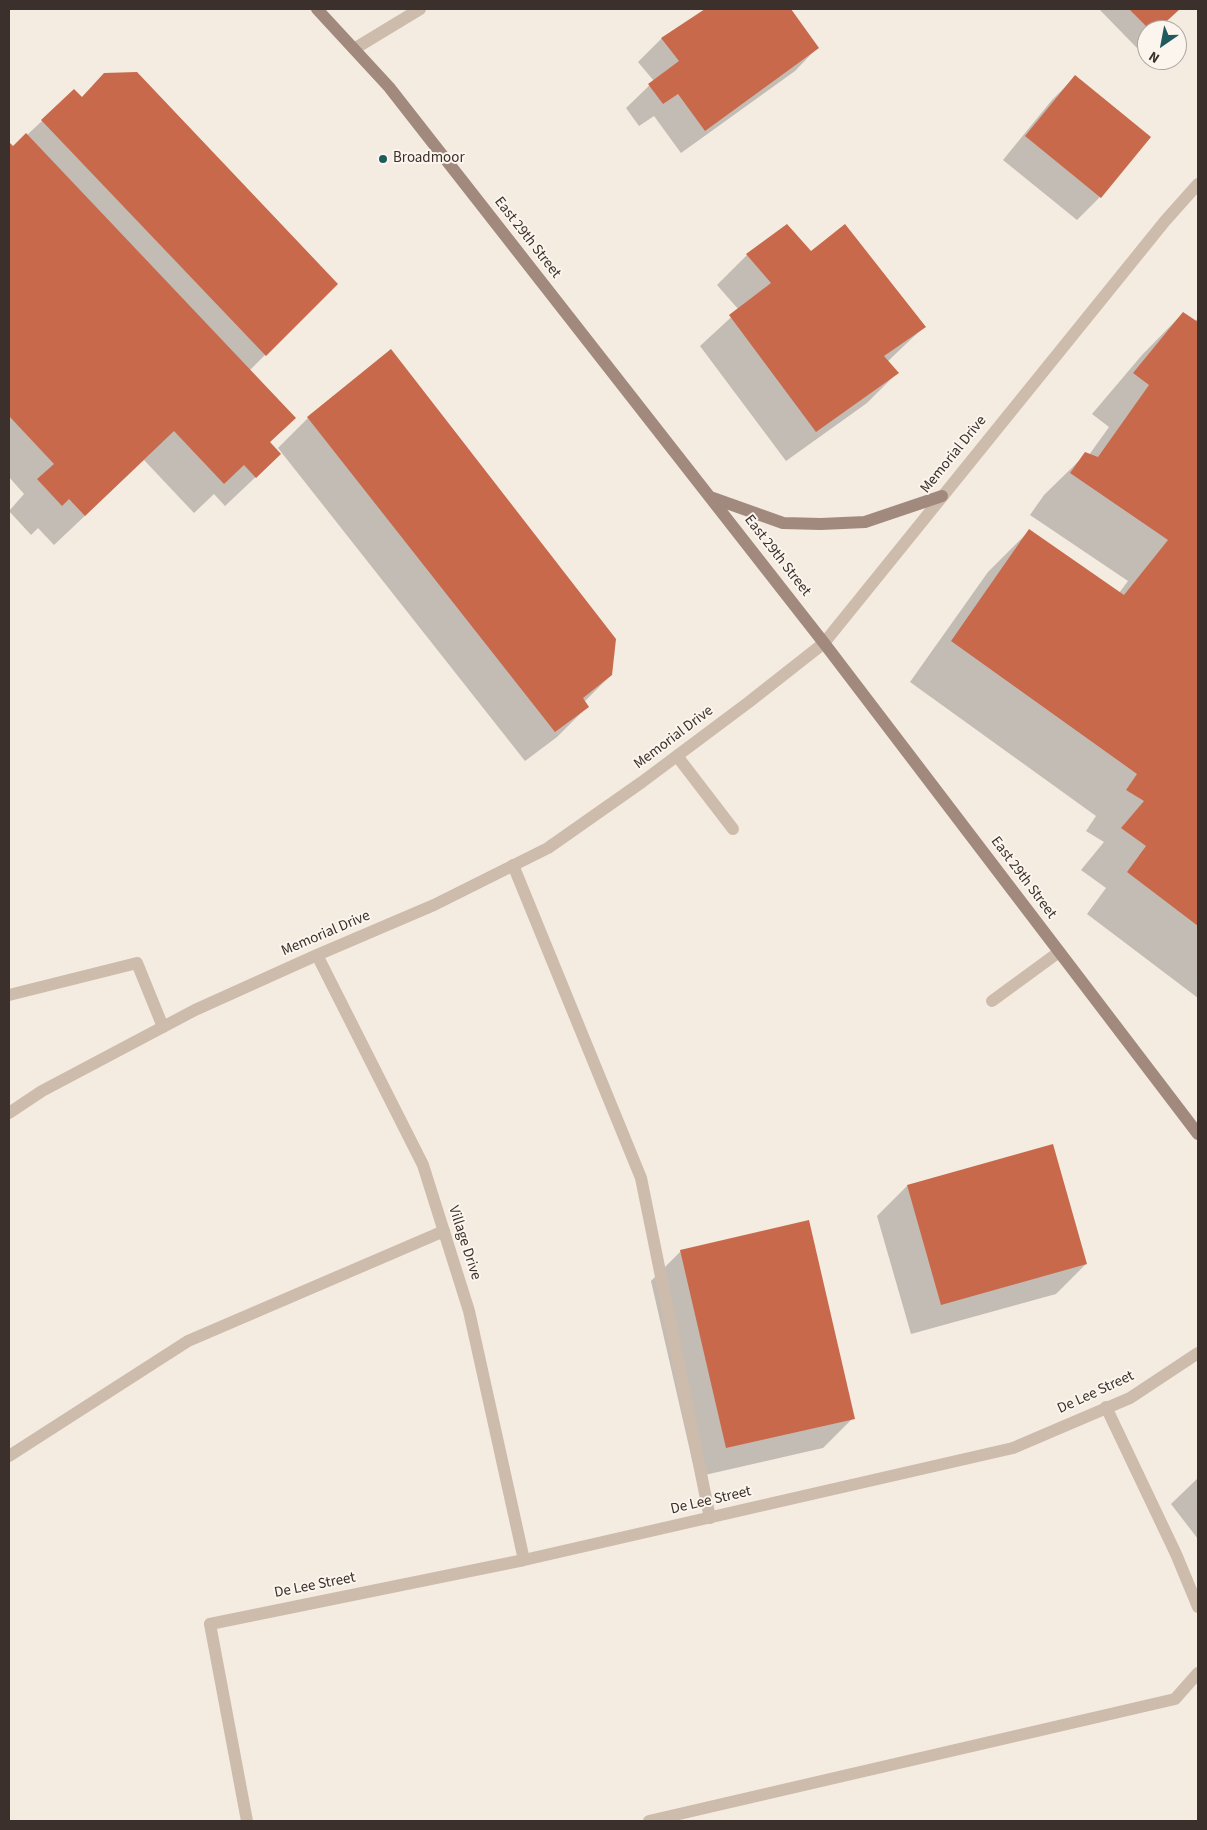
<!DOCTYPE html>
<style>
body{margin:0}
#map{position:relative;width:1207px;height:1830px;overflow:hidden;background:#f4ebe1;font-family:"Source Sans 3",sans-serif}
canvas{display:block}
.frame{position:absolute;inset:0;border:10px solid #3b302b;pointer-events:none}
.north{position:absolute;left:1137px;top:20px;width:50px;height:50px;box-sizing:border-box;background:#fbf5ee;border:1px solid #aea6a0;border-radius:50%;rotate:213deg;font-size:14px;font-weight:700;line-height:20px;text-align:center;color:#3b302b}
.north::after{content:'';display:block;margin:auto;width:18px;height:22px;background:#1f5a5e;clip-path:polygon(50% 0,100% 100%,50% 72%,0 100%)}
</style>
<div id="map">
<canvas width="1207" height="1830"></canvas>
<div class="frame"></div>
<div class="north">N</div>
</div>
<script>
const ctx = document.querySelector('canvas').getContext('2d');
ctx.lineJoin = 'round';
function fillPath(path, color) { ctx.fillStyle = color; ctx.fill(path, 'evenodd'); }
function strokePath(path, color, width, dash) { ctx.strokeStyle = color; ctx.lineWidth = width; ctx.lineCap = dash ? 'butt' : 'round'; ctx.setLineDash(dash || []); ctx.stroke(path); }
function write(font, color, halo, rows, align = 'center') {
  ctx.font = font + ' "Source Sans 3",sans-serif'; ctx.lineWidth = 4; ctx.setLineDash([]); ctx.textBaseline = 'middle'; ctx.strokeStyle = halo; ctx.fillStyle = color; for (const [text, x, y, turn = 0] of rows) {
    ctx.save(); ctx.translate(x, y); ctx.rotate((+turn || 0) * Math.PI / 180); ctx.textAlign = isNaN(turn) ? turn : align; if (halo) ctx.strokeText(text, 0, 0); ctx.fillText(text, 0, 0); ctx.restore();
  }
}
const shadow = new Path2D(`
 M707,9H789L818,47L795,71L681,153L654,116L639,126L626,108L654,81L638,62L661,39Z
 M1099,9H1178L1156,30H1147V39L1137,48Z
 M1075,77L1100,197L1077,220L1003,160L1052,100Z
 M81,98L336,284L249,371L294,418L269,443L280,454L225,506L214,494L194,513L144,460L54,545L38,528L31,535L9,511L24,494L9,477V144L13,148L42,121Z
 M787,226L810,253L924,327L887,362L897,373L867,403L786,461L700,346L739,310L717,285L747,255Z
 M1183,313L1195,321L1198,318V998L1087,914L1106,888L1081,870L1104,842L1086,831L1096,816L910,682L988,572L1029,531L1119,593L1128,581L1030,515L1044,495L1086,454L1089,455L1109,427L1092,414L1142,355Z
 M308,418L611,675L584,702L587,707L557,737L525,761L278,448Z
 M1052,1145L1086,1264L1056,1294L911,1334L877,1216L907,1186Z
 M681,1251L853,1418L823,1448L696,1477L651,1281Z
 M1198,1478V1539L1171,1504Z`);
const building = new Path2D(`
 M705,9H791L819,48L705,131L678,94L663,104L648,84L679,61L661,38Z
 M1129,9H1180L1157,30H1150Z
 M137,72L338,284L266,356L41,120L74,89L82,97L104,73Z
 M1075,75L1151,137L1101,198L1025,136Z
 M26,133L296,418L270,442L281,454L256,478L244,465L224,484L174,431L85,516L69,499L62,506L37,479L54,464L9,416V142L13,146Z
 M787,224L811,251L845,224L926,327L884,356L899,373L816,432L729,315L771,283L746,254Z
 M1183,312L1198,322V926L1127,872L1146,846L1121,828L1144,801L1126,790L1137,774L951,641L1029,529L1124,595L1168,540L1070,473L1085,452L1098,457L1149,385L1133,373Z
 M391,349L616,639L612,675L583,698L589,707L555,732L307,417Z
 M1053,1144L1087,1264L941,1305L907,1185Z
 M809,1220L855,1419L726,1448L680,1250Z`);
const service = new Path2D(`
 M354,49L420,9
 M677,756L733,829
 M513,865L641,1178L710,1518
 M9,995L137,963L163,1027
 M992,1001L1059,952
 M1106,1407L1176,1554L1198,1607
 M9,1456L188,1341L444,1231
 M210,1624L247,1821
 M649,1821L1175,1699L1198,1673`);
const minor = new Path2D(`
 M317,955L423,1165L469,1311L524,1560
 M9,1113L42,1091L195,1010L317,955L434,905L548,848L642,782L749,702L824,643L1165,221L1198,184
 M210,1624L524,1560L1013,1448L1130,1398L1198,1353`);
const secondary = new Path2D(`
 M317,9L389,87L824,643L1198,1134
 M710,497L783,523L821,524L865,522L942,496`);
const markers = [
 [383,159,5,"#1f5a5e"]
];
const poiNames = [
 ["Broadmoor",393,159]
];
const streetNames = [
 ["East 29th Street",527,238,52],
 ["Memorial Drive",954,455,-51],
 ["East 29th Street",777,556,52],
 ["Memorial Drive",674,738,-37],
 ["East 29th Street",1023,878,53],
 ["Memorial Drive",326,934,-23],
 ["Village Drive",464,1243,72],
 ["De Lee Street",1096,1393,-25],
 ["De Lee Street",711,1501,-13],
 ["De Lee Street",315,1586,-11]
];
fillPath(shadow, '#0003');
fillPath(building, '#c8694b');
strokePath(service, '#cdbbac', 12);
strokePath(minor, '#cdbbac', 12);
strokePath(secondary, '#a18a7d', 12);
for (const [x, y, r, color] of markers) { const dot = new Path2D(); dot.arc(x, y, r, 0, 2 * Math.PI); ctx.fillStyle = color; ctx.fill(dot); strokePath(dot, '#fbf5ee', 2); }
write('15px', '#3b302b', '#fbf5ee', poiNames, 'left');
write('15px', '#3b302b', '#fbf5ee', streetNames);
</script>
